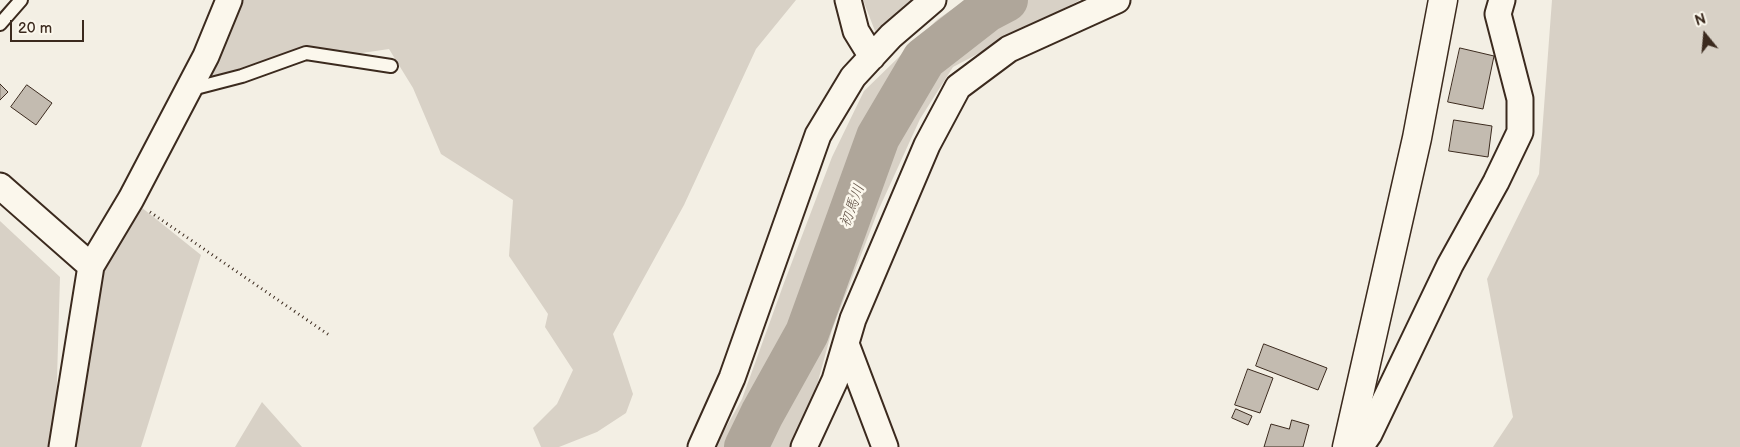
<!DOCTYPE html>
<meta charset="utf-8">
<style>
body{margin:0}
#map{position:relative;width:1740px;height:447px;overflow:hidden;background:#f3efe4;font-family:"Balsamiq Sans",sans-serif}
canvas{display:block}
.north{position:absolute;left:1680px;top:10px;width:50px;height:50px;-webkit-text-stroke:4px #fbf7ec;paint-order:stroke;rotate:343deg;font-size:14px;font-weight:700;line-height:20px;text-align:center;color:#3b2a1e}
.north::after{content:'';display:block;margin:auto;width:18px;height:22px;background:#3b2a1e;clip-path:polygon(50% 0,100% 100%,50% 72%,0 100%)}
.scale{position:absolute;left:10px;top:20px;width:74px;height:22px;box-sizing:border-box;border:2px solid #3b2a1e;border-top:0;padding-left:6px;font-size:15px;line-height:18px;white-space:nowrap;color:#3b2a1e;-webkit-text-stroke:4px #fbf7ec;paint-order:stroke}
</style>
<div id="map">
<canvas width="1740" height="447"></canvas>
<div class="north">N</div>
<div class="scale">20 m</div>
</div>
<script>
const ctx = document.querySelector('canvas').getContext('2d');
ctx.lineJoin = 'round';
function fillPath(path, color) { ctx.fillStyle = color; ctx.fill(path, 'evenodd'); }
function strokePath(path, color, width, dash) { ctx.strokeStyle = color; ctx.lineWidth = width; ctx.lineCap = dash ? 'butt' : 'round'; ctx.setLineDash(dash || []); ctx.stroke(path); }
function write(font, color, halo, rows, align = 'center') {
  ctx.font = font + ' "Balsamiq Sans","Klee One",sans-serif'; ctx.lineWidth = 5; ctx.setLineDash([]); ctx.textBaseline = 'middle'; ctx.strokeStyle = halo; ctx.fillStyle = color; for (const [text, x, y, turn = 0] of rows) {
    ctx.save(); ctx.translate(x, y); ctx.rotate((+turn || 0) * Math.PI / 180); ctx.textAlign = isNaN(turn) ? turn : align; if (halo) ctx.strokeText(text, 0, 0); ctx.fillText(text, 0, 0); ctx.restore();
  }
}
const green = new Path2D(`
 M230,0H796L756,49L684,205L613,334L633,394L626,413L597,432L559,447H541L533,428L557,404L573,370L545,327L548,314L509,256L513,200L441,154L413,88L389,49L308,61L197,83Z
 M863,0H917L875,31Z
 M966,0H1080L953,67L920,119L878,211L832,330L814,396L790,447H715L742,399L784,283L832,157L864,91L938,19Z
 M1552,0H1740V447H1493L1513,417L1487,279L1539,174Z
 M131,199L201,255L141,447H63L91,266Z
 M0,221L60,277L55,447H0Z
 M262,402L302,447H235Z`);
const river = new Path2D(`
 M746,447L762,414L807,333L878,137L924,59L987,10L1006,0`);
const building = new Path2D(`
 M1460,48L1494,56L1483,109L1448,102Z
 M0,84L8,92L0,100Z
 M27,85L52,103L36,125L11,107Z
 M1454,120L1492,126L1488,157L1449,151Z
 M1264,344L1327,368L1318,390L1256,366Z
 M1248,369L1273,378L1260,413L1235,405Z
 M1236,409L1252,416L1248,425L1232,418Z
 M1292,420L1309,425L1303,447H1264L1271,424L1289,429Z`);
const path = new Path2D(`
 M150,212L329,335`);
const lane = new Path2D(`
 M0,24L21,0
 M188,90L242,76L306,53L391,66`);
const street = new Path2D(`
 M848,0L856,31L872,57
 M0,186L91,266
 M846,344L885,447
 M62,447L91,266L131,199L206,56L229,0
 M701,447L732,378L818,135L853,77L891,36L933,0
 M804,447L835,380L853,319L927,145L958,87L1009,49L1117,0
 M1360,447L1369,434L1450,265L1496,182L1520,132V99L1498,14L1502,0`);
const secondary = new Path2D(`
 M1347,447L1417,138L1443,0`);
const waterNames = [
 ["初馬川",853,206,-70]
];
fillPath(green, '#d8d1c6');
strokePath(river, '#afa69a', 44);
fillPath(building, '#c3bbb0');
strokePath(building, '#3b2a1e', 1);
strokePath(lane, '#3b2a1e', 16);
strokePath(street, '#3b2a1e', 29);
strokePath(secondary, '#3b2a1e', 31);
strokePath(path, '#3b2a1e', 3, [1, 4]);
strokePath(lane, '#fbf7ec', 12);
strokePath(street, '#fbf7ec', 25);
strokePath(secondary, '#fbf7ec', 28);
write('italic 15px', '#645549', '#fbf7ec', waterNames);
</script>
